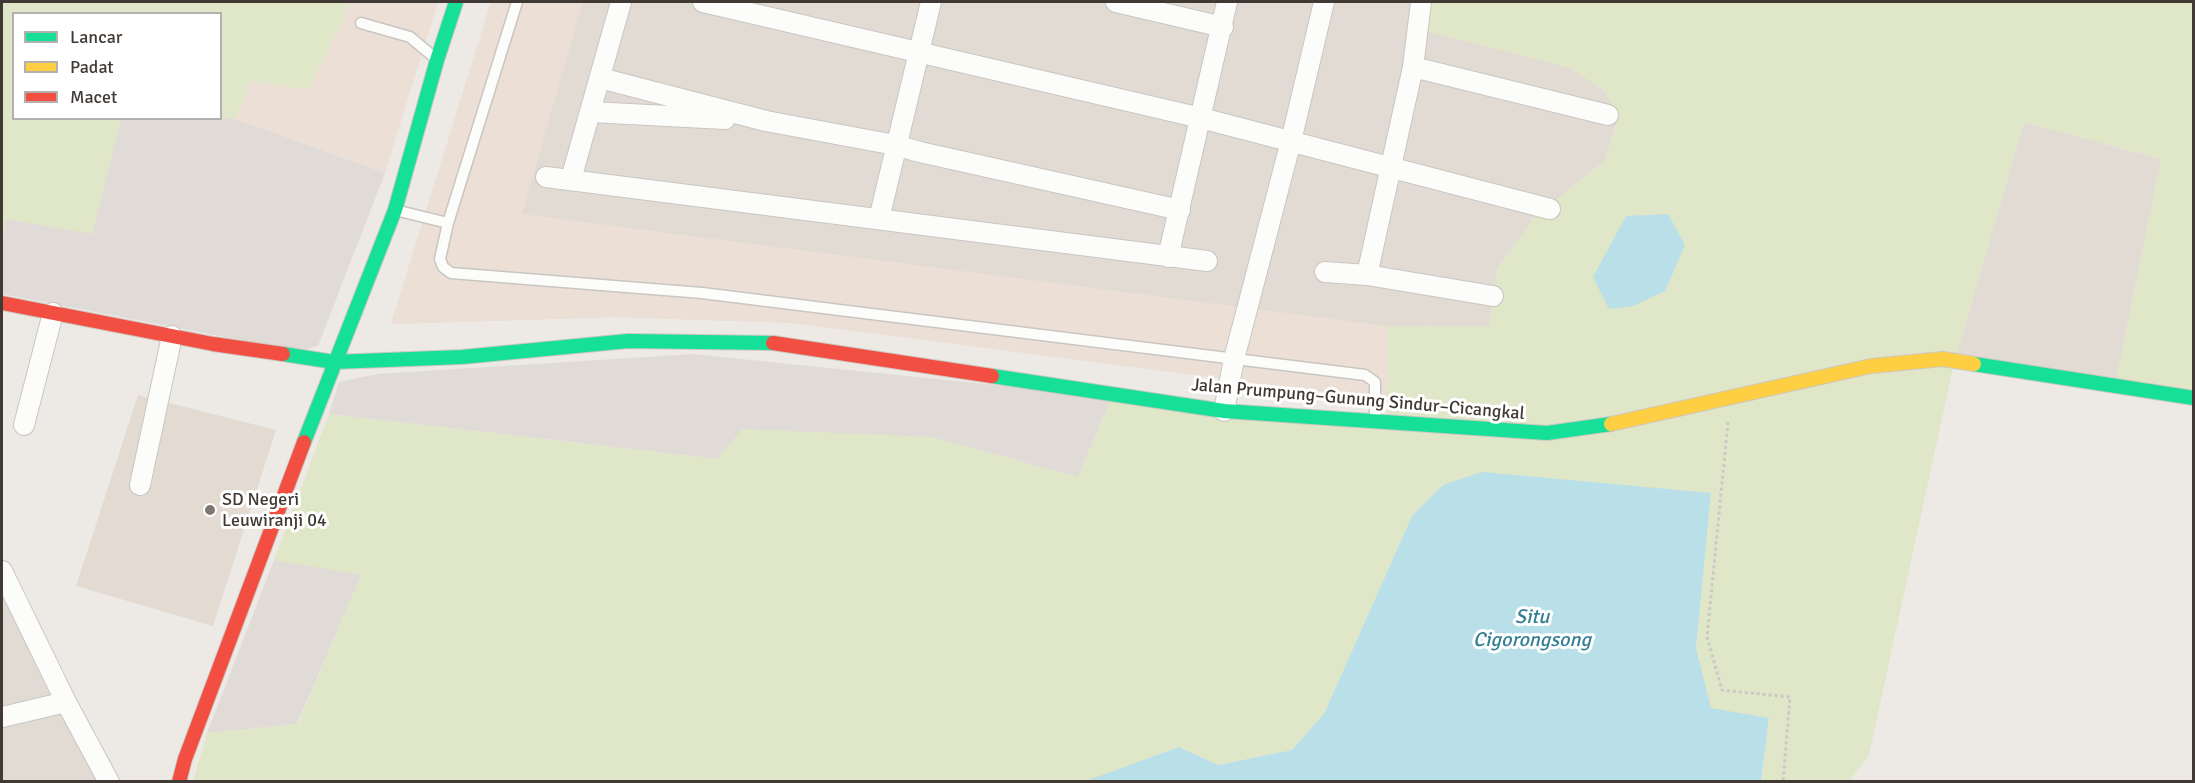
<!DOCTYPE html>
<meta charset="utf-8">
<style>
body{margin:0}
#map{position:relative;width:2195px;height:783px;overflow:hidden;background:#edeae6;font-family:Signika,sans-serif}
canvas{display:block}
.frame{position:absolute;inset:0;border:3px solid #413a34;pointer-events:none}
.legend{position:absolute;left:12px;top:12px;width:210px;height:108px;box-sizing:border-box;background:#fff;border:2px solid #b3b0ae;margin:0;padding:8px 10px;list-style:none;font-size:18px;color:#413a34}
.legend li{display:flex;align-items:center;gap:12px;height:30px}
.legend b{width:30px;border:2px solid #b3b0ae}
</style>
<div id="map">
<canvas width="2195" height="783"></canvas>
<div class="frame"></div>
<ul class="legend">
<li><b style="height:8px;background:#16e098"></b>Lancar</li>
<li><b style="height:8px;background:#ffcf43"></b>Padat</li>
<li><b style="height:8px;background:#f24e42"></b>Macet</li>
</ul>
</div>
<script>
const ctx = document.querySelector('canvas').getContext('2d');
ctx.lineJoin = 'round';
function fillPath(path, color) { ctx.fillStyle = color; ctx.fill(path, 'evenodd'); }
function strokePath(path, color, width, dash) { ctx.strokeStyle = color; ctx.lineWidth = width; ctx.lineCap = dash ? 'butt' : 'round'; ctx.setLineDash(dash || []); ctx.stroke(path); }
function write(font, color, halo, rows, align = 'center') {
  ctx.font = font + ' Signika,sans-serif'; ctx.lineWidth = 6; ctx.setLineDash([]); ctx.textBaseline = 'middle'; ctx.strokeStyle = halo; ctx.fillStyle = color; for (const [text, x, y, turn = 0] of rows) {
    ctx.save(); ctx.translate(x, y); ctx.rotate((+turn || 0) * Math.PI / 180); ctx.textAlign = isNaN(turn) ? turn : align; if (halo) ctx.strokeText(text, 0, 0); ctx.fillText(text, 0, 0); ctx.restore();
  }
}
const residential = new Path2D(`
 M491,2H1419L1415,28L1571,68L1605,91L1619,117L1605,160L1533,219L1497,270L1489,327L1388,326L1387,400L794,323L615,317L391,324Z
 M2024,122L2161,159L2115,387L1954,363Z
 M2,588L101,781H2Z`);
const commercial = new Path2D(`
 M351,2H438L385,173L236,119L250,80L308,89Z
 M491,2H583L522,214L1387,326V400L794,323L615,317L391,324Z`);
const industrial = new Path2D(`
 M221,117L236,119L385,173L318,346L298,351L2,294V245L5,219L92,233L121,119Z
 M693,354L1112,397L1078,477L931,437L717,459L329,414L339,382L377,374Z
 M274,560L362,574L297,724L207,733Z`);
const education = new Path2D(`
 M138,395L276,430L213,626L76,586Z`);
const green = new Path2D(`
 M2,2H351L308,89L250,81L236,119L221,117L220,14H14V118L121,119L92,234L6,219L2,245Z
 M1419,2H2193V399L2115,387L2161,159L2024,122L1954,363L1869,755L1850,781H1761L1769,718L1711,709L1696,648L1711,493L1412,516L1324,714L1292,750L1218,765L1179,747L1086,782H193L207,733L298,724L361,575L274,560L329,414L717,459L742,429L931,437L1078,477L1112,397L1387,430V326L1489,327L1497,270L1533,219L1605,160L1619,117L1605,91L1571,68L1414,28Z`);
const water = new Path2D(`
 M1668,214L1685,245L1665,291L1633,306L1609,309L1593,277L1626,216Z
 M1482,472L1711,493L1696,648L1711,708L1769,718L1761,781H1086L1179,747L1218,765L1292,750L1324,714L1412,516L1443,485Z`);
const path = new Path2D(`
 M1728,422L1707,637L1722,690L1790,697L1783,782`);
const lane = new Path2D(`
 M517,2L448,223L440,259L443,267L451,273L702,293L1365,375L1375,382V419
 M361,23L410,37L435,58
 M395,210L448,223`);
const street = new Path2D(`
 M703,2L1201,118L1550,209
 M1116,2L1223,27
 M1413,67L1608,115
 M600,78L766,121L895,145L920,152L1180,210
 M591,112L725,119
 M546,177L1207,261
 M571,179L621,2
 M879,219L931,2
 M1168,257L1227,2
 M1325,272L1367,275L1493,296
 M1367,275L1413,67L1421,2
 M1224,411L1234,359L1291,141L1324,2
 M24,425L53,313
 M140,485L172,336
 M2,571L66,702L109,782
 M2,717L66,702`);
const fast = new Path2D(`
 M283,354L334,362L462,357L628,341L773,343
 M1974,364L2194,398
 M992,376L1224,411L1547,433L1611,424
 M304,442L395,210L437,60L456,2`);
const slow = new Path2D(`
 M1611,424L1871,366L1943,359L1974,364`);
const jam = new Path2D(`
 M2,303L213,344L283,354
 M773,343L992,376
 M179,782L185,759L304,442`);
const markers = [
 [210,510,6,"#7d7872"]
];
const streetNames = [
 ["Jalan Prumpung–Gunung Sindur–Cicangkal",1358,400,5]
];
const poiNames = [
 ["SD Negeri",222,500],
 ["Leuwiranji 04",222,521]
];
const waterNames = [
 ["Situ",1532,618],
 ["Cigorongsong",1532,641]
];
fillPath(residential, '#e1dbd4');
fillPath(commercial, '#ecdfd6');
fillPath(industrial, '#e0dbd7');
fillPath(education, '#e3dbd2');
fillPath(green, '#e0e6c8');
fillPath(water, '#b9dfe8');
strokePath(lane, '#c9c6c2', 13);
strokePath(street, '#c9c6c2', 22);
strokePath(fast, '#cdc7c0', 16);
strokePath(slow, '#cdc7c0', 16);
strokePath(jam, '#cdc7c0', 16);
strokePath(path, '#cbc9c6', 3, [3, 3]);
strokePath(lane, '#fcfcfb', 10);
strokePath(street, '#fcfcfb', 20);
strokePath(fast, '#16e098', 14);
strokePath(slow, '#ffcf43', 14);
strokePath(jam, '#f24e42', 14);
for (const [x, y, r, color] of markers) { const dot = new Path2D(); dot.arc(x, y, r, 0, 2 * Math.PI); ctx.fillStyle = color; ctx.fill(dot); strokePath(dot, '#fff', 2); }
write('18px', '#413a34', '#fff', streetNames);
write('18px', '#413a34', '#fff', poiNames, 'left');
write('italic 20px', '#337f95', '#fff', waterNames);
</script>
